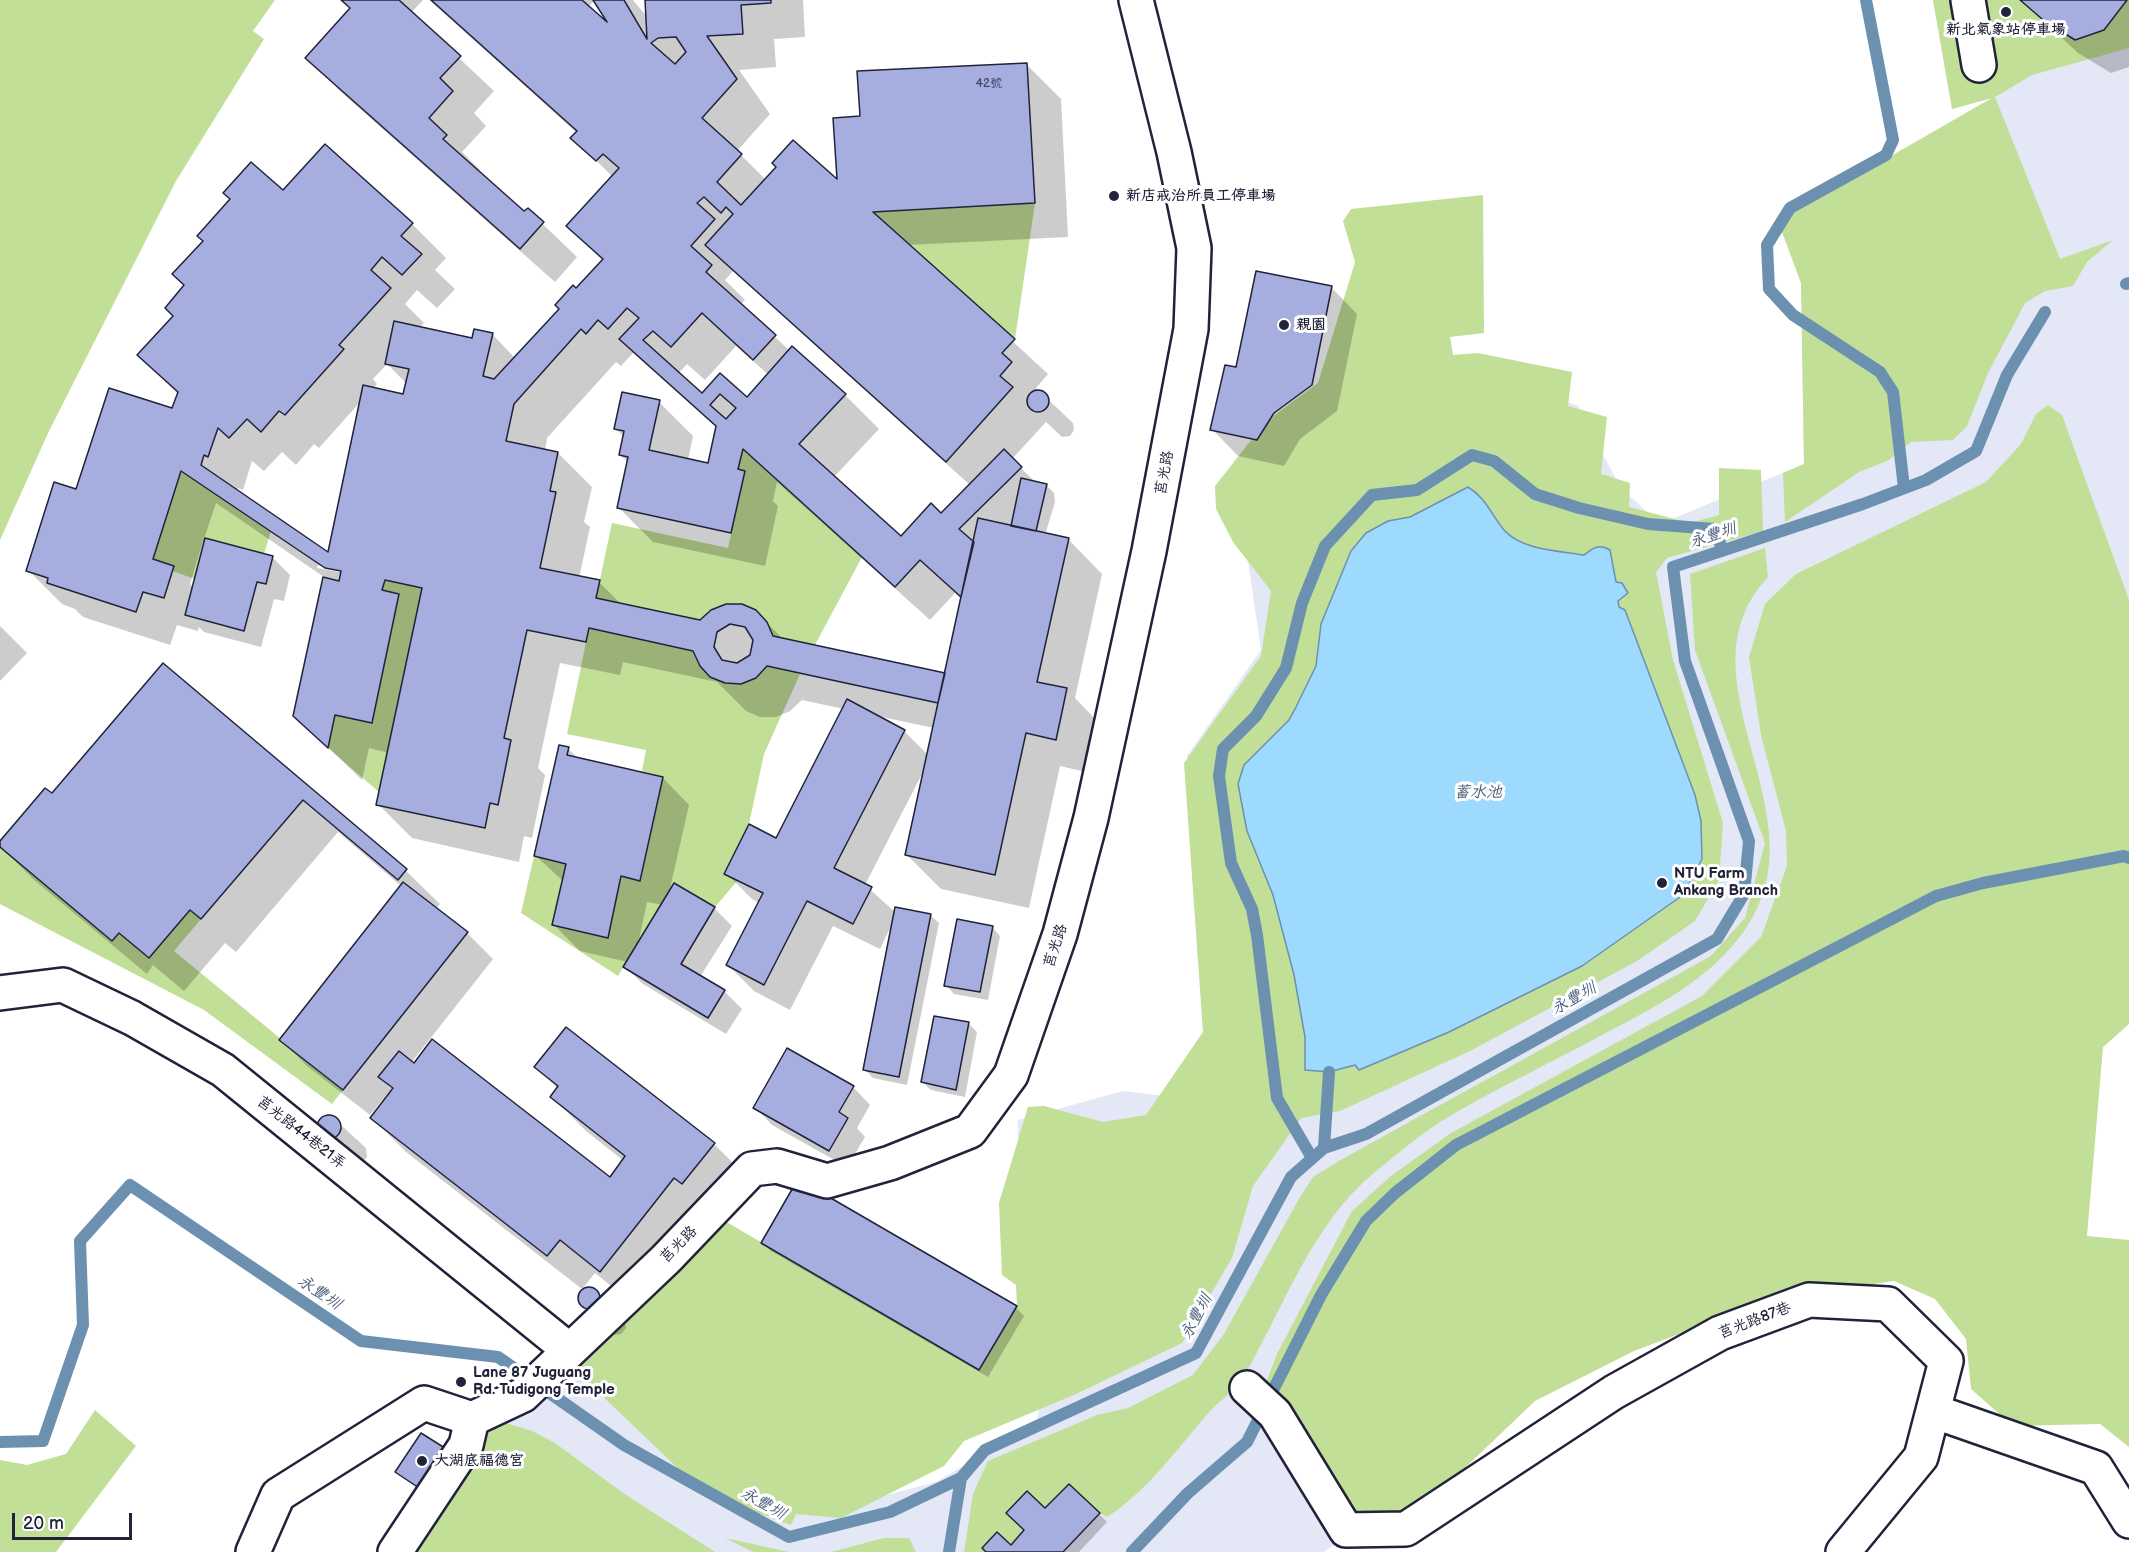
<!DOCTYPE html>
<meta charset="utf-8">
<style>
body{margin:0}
#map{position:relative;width:2129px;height:1552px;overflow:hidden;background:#fff;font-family:"Balsamiq Sans",sans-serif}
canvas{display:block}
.scale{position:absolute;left:12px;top:1513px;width:120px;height:27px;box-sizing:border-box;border:3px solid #22223b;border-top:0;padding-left:8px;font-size:18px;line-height:21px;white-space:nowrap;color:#22223b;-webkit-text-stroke:4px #fff;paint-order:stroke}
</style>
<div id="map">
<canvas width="2129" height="1552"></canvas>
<div class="scale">20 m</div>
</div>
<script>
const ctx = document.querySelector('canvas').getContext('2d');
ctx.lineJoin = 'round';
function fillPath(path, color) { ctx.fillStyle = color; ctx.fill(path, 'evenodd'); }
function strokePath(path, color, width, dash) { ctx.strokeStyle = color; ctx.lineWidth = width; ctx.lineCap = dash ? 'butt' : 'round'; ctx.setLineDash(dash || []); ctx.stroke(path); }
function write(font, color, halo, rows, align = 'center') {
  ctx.font = font + ' "Balsamiq Sans","LXGW WenKai TC",sans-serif'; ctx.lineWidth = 6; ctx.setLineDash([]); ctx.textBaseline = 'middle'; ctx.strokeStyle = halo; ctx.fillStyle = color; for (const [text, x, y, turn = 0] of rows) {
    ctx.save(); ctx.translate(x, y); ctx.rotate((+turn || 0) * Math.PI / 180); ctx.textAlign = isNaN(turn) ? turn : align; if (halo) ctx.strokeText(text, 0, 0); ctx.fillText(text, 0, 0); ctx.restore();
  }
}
const built = new Path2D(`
 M1933,0H2129V1024L2103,1047L2099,1081L1840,1119L1349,1535L1324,1552H407L441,1461L544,1368L592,1377L823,1512L936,1482L1037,1422L1050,1337L1018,1217V1120L1123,1091L1222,1103L1205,1009L1187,756L1261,650L1238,492L1449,357L1578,406L1620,487L1660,524L1804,464L1801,283L1778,221L1992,98L1952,109Z`);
const green = new Path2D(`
 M0,0H275L253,31L264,39L176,181L49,431L0,540Z
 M1933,0H2129V48L2032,75L1995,97L2060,259L2113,240L2087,262L2073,286L2045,291L2025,303L1988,373L1967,426L1953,440L1911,442L1887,461L1859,472L1785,522L1783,473L1804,464L1801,283L1778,221L1992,98L1952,109Z
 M1483,195L1484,333L1450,337L1453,355L1478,353L1572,372L1568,406L1607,417L1601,474L1630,483L1629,507L1690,523L1719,515V468L1761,470L1763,531L1667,558L1656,572L1673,660L1723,823L1719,880L1695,921L1637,961L1472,1050L1340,1111L1301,1118L1253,1186L1232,1258L1182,1343L1076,1394L964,1441L944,1466L841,1518L796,1514L791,1525L705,1494L575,1370L674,1270L718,1217L980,1370L1017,1306L1016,1285L1002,1275L999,1203L1028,1107L1044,1106L1103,1122L1146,1115L1203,1032L1184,763L1261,656L1271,591L1233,542L1216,509L1215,486L1248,444L1276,414L1318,383L1355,262L1343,221L1351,209Z
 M1035,203L1015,339L873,212Z
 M2048,405L2062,415L2129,600V1024L2103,1047L2087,1236L2129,1240V1447L2100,1424L2013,1426L1971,1389L1966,1339L1935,1299L1894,1281L1772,1299L1634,1351L1535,1401L1424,1507L1364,1518L1337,1494L1264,1388L1277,1354L1352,1211L1391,1176L1451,1133L1702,996L1761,937L1787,866L1786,831L1761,735L1749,657L1765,604L1796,574L1986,482L2021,444L2036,414Z
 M743,449L862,557L815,645L773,636C759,600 729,593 700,620L596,598L612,523L728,548L745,471L738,469Z
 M181,471L271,531L264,554L195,579L172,571L173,566L153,559Z
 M1765,548L1768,577C1679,671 1806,797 1759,904C1730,970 1663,1003 1602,1035C1549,1064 1492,1090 1440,1122C1418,1136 1396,1155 1375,1172C1312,1223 1283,1309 1243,1378C1236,1390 1222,1399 1212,1409C1179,1446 1148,1491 1107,1517L1100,1513L1063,1552H964L973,1494L988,1461L1097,1415L1128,1408L1193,1375L1224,1334L1300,1197L1313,1177L1344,1158L1711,956L1745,918L1765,843L1695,650L1690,574Z
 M385,580L422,588L379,792L328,748L335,715L372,723L399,594L382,590Z
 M589,628L693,651C709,687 738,695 767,666L800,674L764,754L749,824L724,873L738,880L715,907L674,883L618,976L521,913L534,856L566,864L552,925L608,938L621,876L641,880L663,777L642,771L646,750L567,734Z
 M0,847L111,941L119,933L149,958L190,910L201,919L174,951L343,1090L332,1104L204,1010L0,904Z
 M95,1410L136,1446L56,1552H0V1460L27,1465L66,1454Z
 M499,1421L532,1431L555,1443L626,1495L715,1552H403L470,1452Z
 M725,1538L789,1552H753Z
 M884,1538H909L916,1552H831Z`);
const water = new Path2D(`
 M1468,487C1486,498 1491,514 1504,530C1521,550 1560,551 1584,555C1593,548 1599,543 1610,550L1616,582L1622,583L1628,593L1618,601L1619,607L1625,610L1695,795L1701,821L1702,859L1683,895L1582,966L1449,1032L1359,1070L1355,1065L1329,1072L1305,1070V1037L1294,975L1273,895L1247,831L1238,784L1244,765L1289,720L1296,707L1316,666L1321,624L1351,551L1366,533L1388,521L1410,517Z`);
const shadow = new Path2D(`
 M342,0H423L411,13L494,91L474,113L486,126L462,152L480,170L478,172L524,213L528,210L577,257L555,282L341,92L308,58L351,9Z
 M429,0H595L588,7L611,27L595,0H633L648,18L647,0H803L805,37L774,39L776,67L739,70L770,114L737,151L766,180L839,183L861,118L1027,65L1061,99L1068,237L908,245L1048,374L1036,388L1073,423L1074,430L1070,436L1062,437L1046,422L1012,459L1036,483L1046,485L1054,493L1055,502L1045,535L1068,539L1102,574L1075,698L1100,724L1090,773L1060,766L1029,908L941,889L907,855L924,770L865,885L896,913L930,915L939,923L907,1085L873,1078L865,1070L892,924L880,949L833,926L790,1010L754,991L728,965L759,903L752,899L726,873L776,840L844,709L802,700L790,711L776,717H760L746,711L717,682L623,662L620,675L560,663L538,768L545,775L532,838L524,836L519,862L412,838L378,804L389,753L369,748L362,780L295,715L324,577L216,503L204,539L273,558L290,575L284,601L274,599L261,647L204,632L199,627L198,631L177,625L170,645L83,617L75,609L62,604L28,570L77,491L173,410L178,394L139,355L283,192L412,224L446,258L435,270L455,289L437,308L417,290L405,304L424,323L419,328L473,340L492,334L515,358L603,261L568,226L613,177L573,138L577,133ZM733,271L970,485L941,515L901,538L834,477L879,429L845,395L790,351L740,305L745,300L725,280ZM736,346L769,375L747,399L720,376L703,395L678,374L687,364L705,380ZM633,353L717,428L709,465L688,460L693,436L659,402L615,428L624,437L620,455L629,463L619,508L653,542L765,566L778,506L773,501L777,482L930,620L955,593L962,600L946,675L784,640L755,611L700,622L622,605L599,582L579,578L590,527L584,522L592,487L558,453L545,450L547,438L616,362L621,366ZM387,364L407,384L405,396L373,389L377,384L373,379ZM361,401L329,554L237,492L238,488L243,490L252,461L264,471L282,452L296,465L314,444L319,448ZM203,541L206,542L194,588L190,584ZM318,565L341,569L345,573L317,568ZM877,716L934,728L928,755L904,731Z
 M2021,0H2129V67L2111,73L2078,53Z
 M1331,287L1357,314L1337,411L1300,439L1284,466L1238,456L1212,429L1237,369Z
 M0,626L27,653L0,681Z
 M163,665L405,870L440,904L436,909L467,933L493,959L411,1063L610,1179L624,1161L586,1131L552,1097L558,1089L536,1067L714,1144L748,1178L635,1305L595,1273L582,1289L406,1152L372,1118L394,1090L392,1088L370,1115L307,1066L281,1040L401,886L338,832L236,952L225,943L184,991L153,965L147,974L33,879L0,846L52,795Z
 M568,749L579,759L663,778L689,805L669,893L714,908L732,926L700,977L724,991L742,1009L726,1034L643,984L625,967L628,962L580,951L554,925L564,882L536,856ZM647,902L663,905L638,945Z
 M992,927L1000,936L988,1000L954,994L946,985Z
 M969,1024L977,1032L965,1097L931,1090L922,1082Z
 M853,1087L870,1105L857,1128L865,1137L847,1167L772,1125L755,1107Z
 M324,1117H332L366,1148L367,1157L362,1163L320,1132L319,1124Z
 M762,1242L1016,1308L1024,1316L988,1377L771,1251Z
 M592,1287L625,1320L626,1328L621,1334L613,1335L580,1302L579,1295L582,1289Z
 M422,1435L431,1498L397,1472Z
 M1045,1510L1099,1514L1107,1522L1079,1552H988L1011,1547Z`);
const stream = new Path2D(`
 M1866,0L1893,140L1886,155L1790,208L1767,245L1769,289L1793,315L1880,372L1893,392L1904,488
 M2126,284L2129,283
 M1324,1148L1329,1072
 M1312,1158L1277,1098L1257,935L1252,909L1231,863L1219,776L1223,749L1256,716L1286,668L1302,603L1325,546L1372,495L1417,490L1472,455L1494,461L1535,494L1579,508L1648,524L1715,529L1722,549
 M0,1442L43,1441L83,1325L80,1241L130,1185L361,1341L498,1357L624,1445L789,1537L890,1512L961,1478L985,1450L1196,1353L1291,1177L1324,1148L1366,1134L1717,939L1744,894L1749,841L1685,661L1673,567L1863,504L1926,480L1976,451L2007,375L2045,312
 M949,1552L961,1478
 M1132,1552L1188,1493L1247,1442L1321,1295L1366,1221L1395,1193L1456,1145L1936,896L1983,883L2124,856L2129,858`);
const building = new Path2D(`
 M341,0H399L461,56L440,78L453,91L429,118L447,135L443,139L524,211L528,208L544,222L520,249L305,58L350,8Z
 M431,0H582L607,22L593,0H624L647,39L645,0H771V3L741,5L743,34L707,36L737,79L702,118L742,154L717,182L741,205L776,167L772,163L793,140L837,179L833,118L860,116L857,71L1027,63L1035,203L873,212L1015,339L1002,353L1012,362L1000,376L1013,387L946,462L705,245L733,214L726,207L721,213L704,197L697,203L715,219L691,246L712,265L706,272L776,335L753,360L702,313L671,347L653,331L643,340L702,393L720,373L747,397L792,346L846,394L799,444L901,536L931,503L941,513L1004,449L1022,467L959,529L974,542L961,597L920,560L895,587L743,449L738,469L745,471L731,533L617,508L628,457L619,455L624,431L614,429L622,392L660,400L649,450L708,463L716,426L619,339L639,318L627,308L608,329L598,320L586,334L581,329L514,404L506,441L558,452L550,491L556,492L540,568L600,580L596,598L700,620L711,610L726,604H742L756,610L767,622L773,636L945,673L938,703L767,666L756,678L741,684L725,683L710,677L700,666L693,651L589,628L586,642L527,630L504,738L511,740L498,805L490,803L485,828L376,805L422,588L385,580L382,590L399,594L372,723L335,715L328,748L293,716L323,577L339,581L341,571L325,568L181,471L153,559L174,566L164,598L143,592L136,612L47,583L48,578L26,571L54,482L76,489L109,388L172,408L178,392L137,355L173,316L165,308L184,285L172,274L203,241L197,236L230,199L223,193L251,162L283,190L325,144L413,223L401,236L422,254L402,275L382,257L371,270L391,288L339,345L344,349L285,415L279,411L261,432L247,419L229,438L218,428L208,457L204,455L201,465L328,552L363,385L403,394L409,369L385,364L394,321L472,338L474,329L493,333L483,376L494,379L559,309L555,305L573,285L576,288L603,259L566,226L619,168L603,154L596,161L570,138L577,131ZM676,37L686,52L675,64L651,43L658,38ZM720,394L736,408L726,419L710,405ZM730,624L745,627L753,640L750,655L737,663L722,660L714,647L717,632Z
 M2020,0H2127L2104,30L2075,40L2042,19Z
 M1256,271L1332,286L1312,385L1274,413L1257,440L1210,430L1225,365L1236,367Z
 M1027 401a11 11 0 1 1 22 0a11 11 0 1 1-22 0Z
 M1021,478L1047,484L1036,531L1011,526Z
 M978,518L1069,538L1037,682L1067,688L1062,712L1056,740L1026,733L995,875L905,855Z
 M205,538L273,556L266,584L257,582L244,631L185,615Z
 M163,663L407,869L398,880L303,800L201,919L190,910L149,958L119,933L112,941L0,847V841L45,788L52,793Z
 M847,699L905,730L834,868L872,887L853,924L807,901L764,985L726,965L763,893L724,874L749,824L776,838Z
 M559,745L569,747L567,755L663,777L640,881L621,876L608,938L552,925L566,864L534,856Z
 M403,882L468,932L343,1090L279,1040Z
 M674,883L715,907L681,964L725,990L708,1018L623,967Z
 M895,907L931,914L899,1077L863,1070Z
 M957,919L993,926L980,992L944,986Z
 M934,1016L969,1022L956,1090L921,1082Z
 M566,1027L715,1143L682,1184L674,1178L600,1272L560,1240L547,1256L370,1118L393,1088L378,1077L399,1051L414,1063L432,1039L610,1177L625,1156L550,1097L558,1086L534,1067Z
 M787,1048L854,1086L839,1112L848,1118L829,1151L753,1108Z
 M317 1127a12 12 0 1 1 24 0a12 12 0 1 1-24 0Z
 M798,1179L1017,1306L979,1370L761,1243Z
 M578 1298a11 11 0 1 1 22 0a11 11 0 1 1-22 0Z
 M421,1433L448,1450L422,1490L395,1472Z
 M1069,1484L1100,1513L1063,1552H986L982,1548L997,1532L1011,1545L1024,1530L1006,1513L1027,1491L1045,1508Z`);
const minor = new Path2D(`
 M1968,0L1979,65
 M0,993L63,985L132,1018L223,1070L569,1350
 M1247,1388L1275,1414L1346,1530L1406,1529L1614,1392L1720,1333L1809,1300L1888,1304L1946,1361L1921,1457L1843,1552
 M1933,1411L2096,1468L2129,1521
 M472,1419L523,1395L666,1259L752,1169L777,1166L827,1181L890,1163L970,1131L1011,1075L1060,934L1091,818L1149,551L1191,329L1194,248L1174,152L1136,0
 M253,1552L278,1495L424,1403L472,1419
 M395,1552L466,1445L472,1419`);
const markers = [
 [2006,12,6,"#22223b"],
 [1114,196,6,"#22223b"],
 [1284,325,6,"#22223b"],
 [1662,883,6,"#22223b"],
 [461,1382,6,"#22223b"],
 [422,1461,6,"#22223b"]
];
const numberNames = [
 ["42號",989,84]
];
const poiNames = [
 ["新北氣象站停車場",2006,30,"center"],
 ["新店戒治所員工停車場",1126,196],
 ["親園",1296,325],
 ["NTU Farm",1674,874],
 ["Ankang Branch",1674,891],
 ["Lane 87 Juguang",473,1373],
 ["Rd. Tudigong Temple",473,1390],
 ["大湖底福德宮",434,1461]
];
const streetNames = [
 ["莒光路",1165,473,-79],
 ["莒光路",1056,946,-72],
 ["莒光路44巷21弄",301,1133,38],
 ["莒光路",679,1245,-45],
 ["莒光路87巷",1755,1321,-21]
];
const waterNames = [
 ["永豐圳",1713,536,-18],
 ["蓄水池",1478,793],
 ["永豐圳",1574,999,-29],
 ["永豐圳",319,1293,34],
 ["永豐圳",1197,1317,-62],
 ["永豐圳",763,1504,29]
];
fillPath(built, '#e4e7f5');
fillPath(green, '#c1df97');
fillPath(water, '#9ddafe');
strokePath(water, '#6c90b0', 1.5);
fillPath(shadow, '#0003');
strokePath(stream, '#6c90b0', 12);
fillPath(building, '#a5aedf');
strokePath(building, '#22223b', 1.5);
strokePath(minor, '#22223b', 38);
strokePath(minor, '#fff', 33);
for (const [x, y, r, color] of markers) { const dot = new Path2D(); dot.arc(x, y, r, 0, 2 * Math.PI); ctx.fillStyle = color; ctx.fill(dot); strokePath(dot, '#fff', 2); }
write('12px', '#434564', null, numberNames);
write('bold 15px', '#22223b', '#fff', poiNames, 'left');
write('15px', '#22223b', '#fff', streetNames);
write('italic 16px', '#475976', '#fff', waterNames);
</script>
